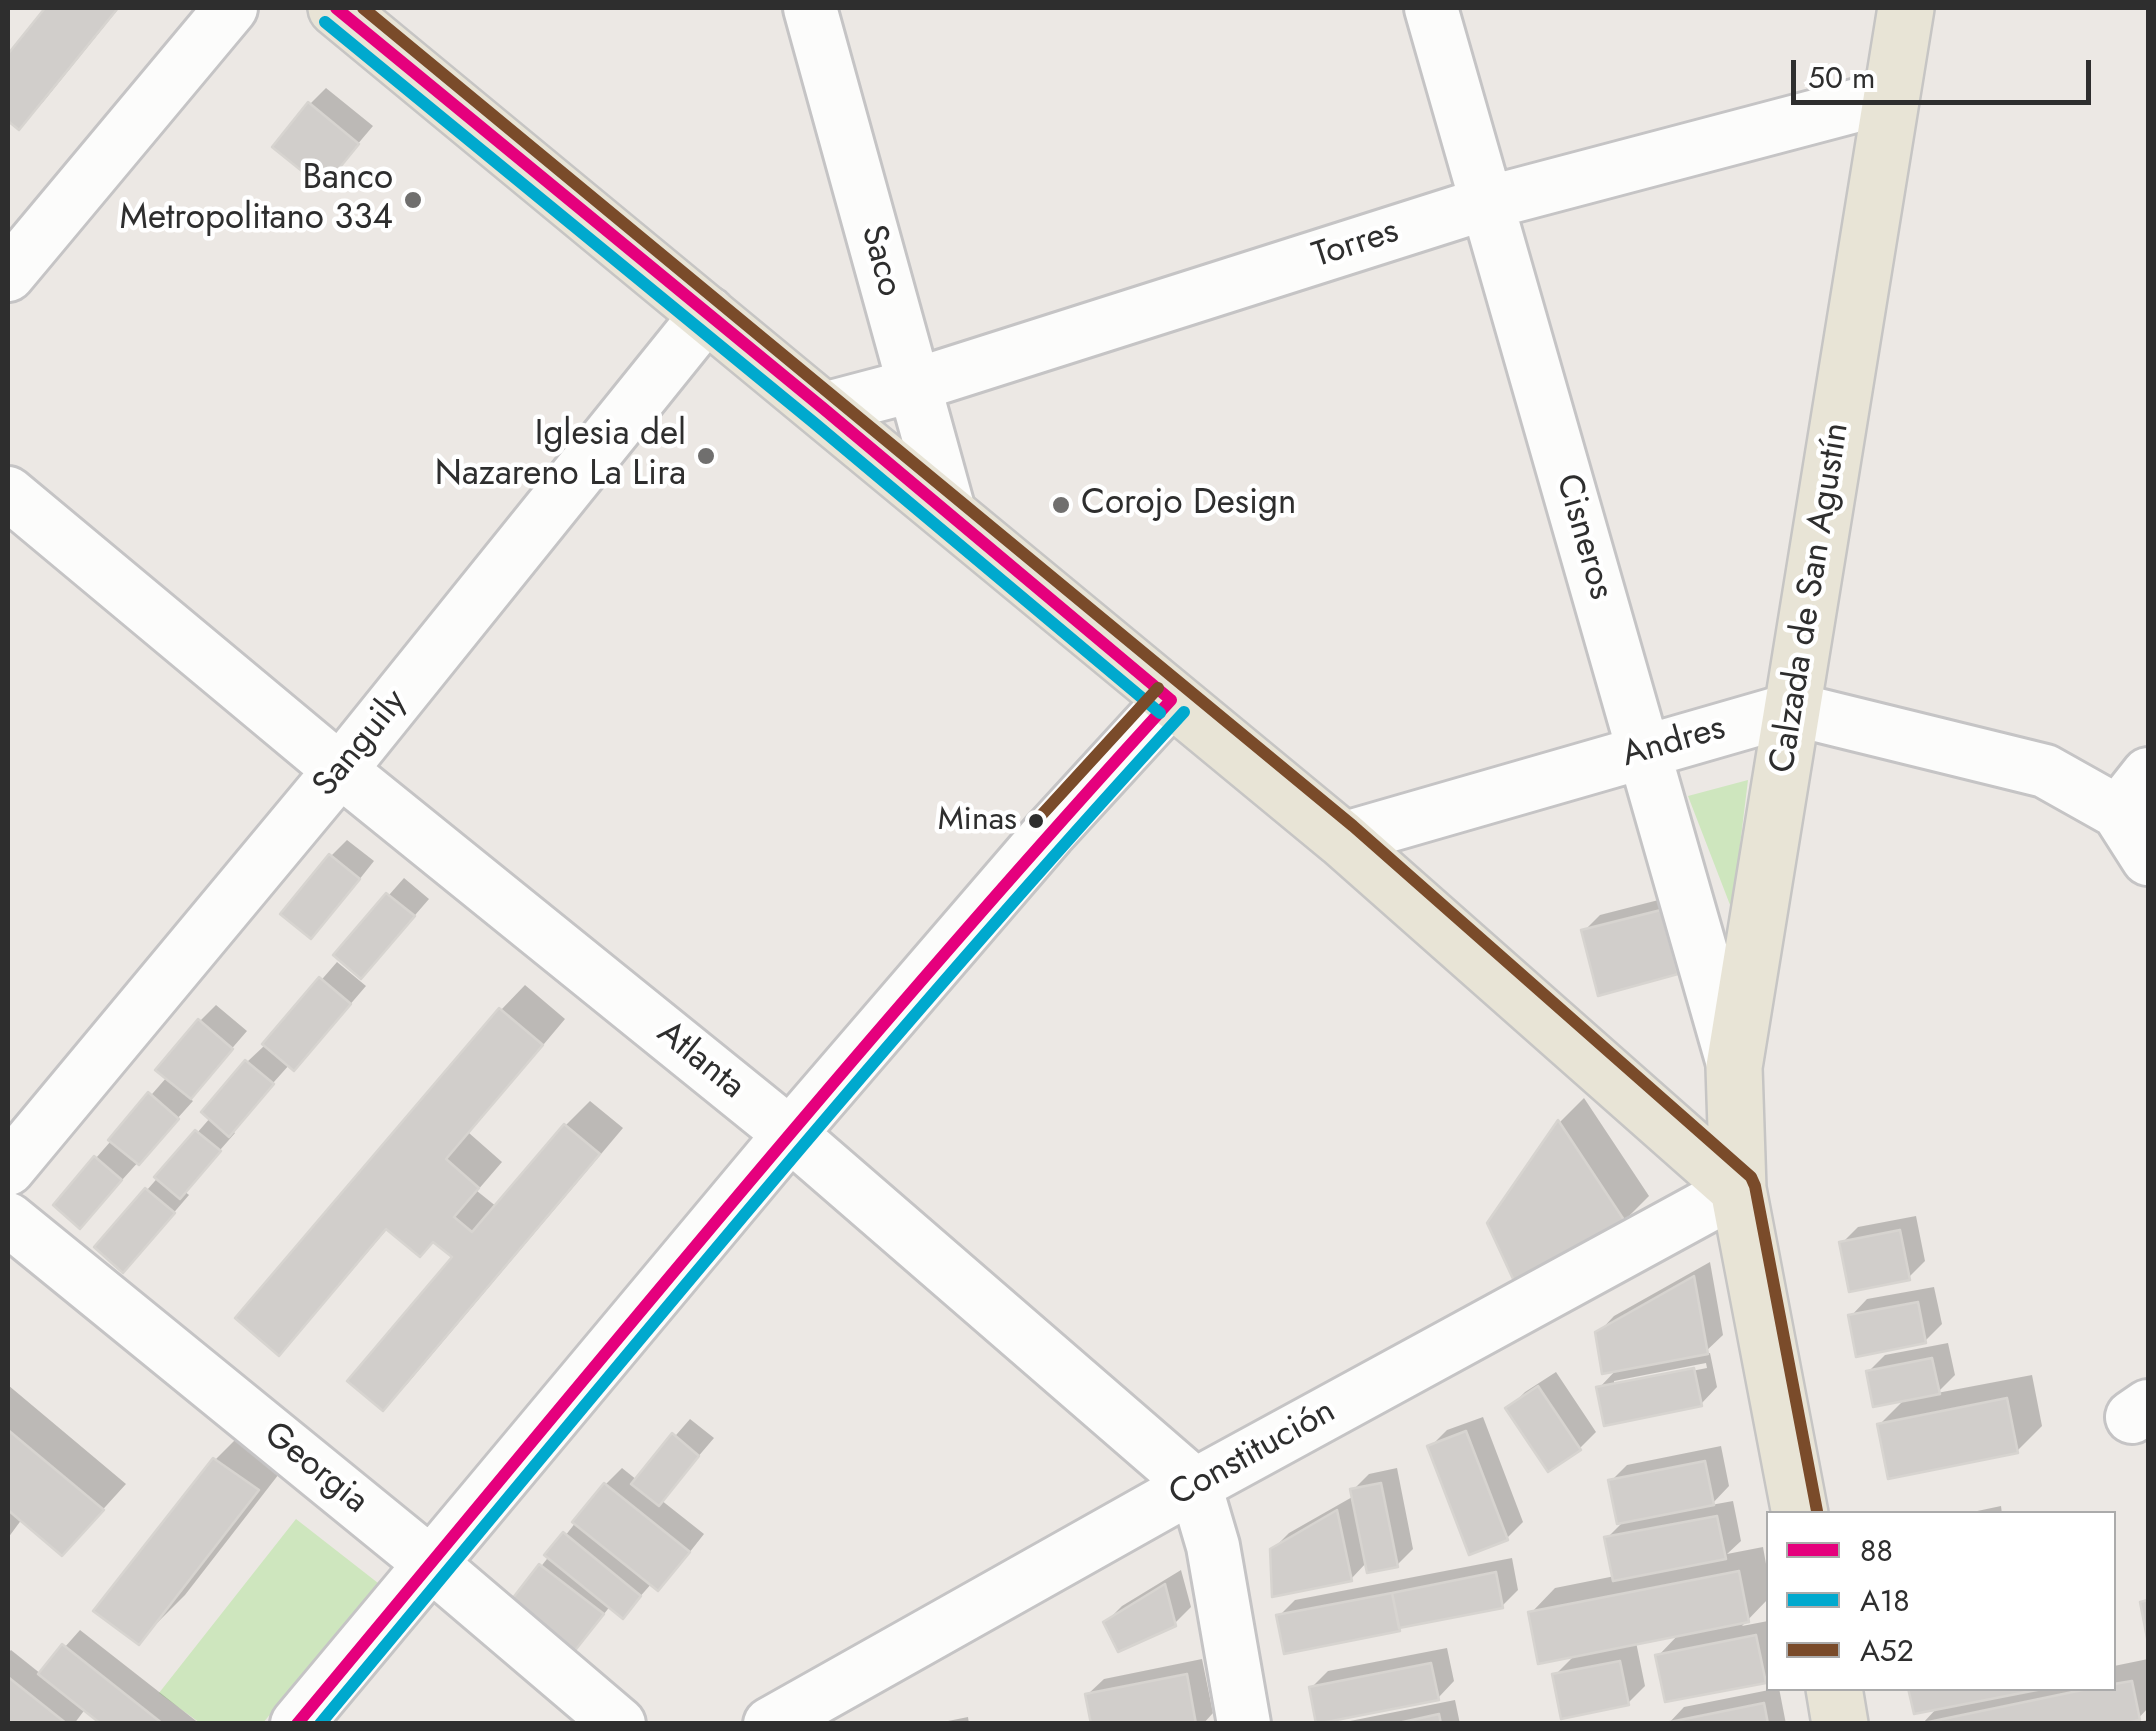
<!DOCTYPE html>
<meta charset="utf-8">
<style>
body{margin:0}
#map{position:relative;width:2156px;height:1731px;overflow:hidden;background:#ece8e4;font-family:Jost,sans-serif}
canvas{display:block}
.frame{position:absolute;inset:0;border:10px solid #2e2e2e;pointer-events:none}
.legend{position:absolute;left:1766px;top:1511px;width:350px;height:180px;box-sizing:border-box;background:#fff;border:2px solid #ababab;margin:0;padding:12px 18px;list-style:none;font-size:30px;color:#2e2e2e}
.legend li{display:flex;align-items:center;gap:20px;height:50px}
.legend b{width:50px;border:2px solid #ababab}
.scale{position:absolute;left:1791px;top:60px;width:300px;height:45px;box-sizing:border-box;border:5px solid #2e2e2e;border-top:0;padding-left:12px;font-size:30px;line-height:35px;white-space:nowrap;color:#2e2e2e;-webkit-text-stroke:8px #fff;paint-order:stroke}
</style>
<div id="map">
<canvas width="2156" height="1731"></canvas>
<div class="frame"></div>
<ul class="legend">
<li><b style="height:12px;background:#e5007d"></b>88</li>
<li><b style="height:12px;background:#00a9ce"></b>A18</li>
<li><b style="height:12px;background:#7a4b2a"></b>A52</li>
</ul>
<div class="scale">50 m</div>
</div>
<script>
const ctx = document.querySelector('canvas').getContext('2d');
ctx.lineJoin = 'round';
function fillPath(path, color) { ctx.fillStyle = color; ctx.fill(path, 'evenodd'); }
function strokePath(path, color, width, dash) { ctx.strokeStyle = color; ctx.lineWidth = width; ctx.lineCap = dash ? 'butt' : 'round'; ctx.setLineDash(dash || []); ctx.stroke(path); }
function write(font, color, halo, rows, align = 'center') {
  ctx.font = font + ' Jost,sans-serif'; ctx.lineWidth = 9; ctx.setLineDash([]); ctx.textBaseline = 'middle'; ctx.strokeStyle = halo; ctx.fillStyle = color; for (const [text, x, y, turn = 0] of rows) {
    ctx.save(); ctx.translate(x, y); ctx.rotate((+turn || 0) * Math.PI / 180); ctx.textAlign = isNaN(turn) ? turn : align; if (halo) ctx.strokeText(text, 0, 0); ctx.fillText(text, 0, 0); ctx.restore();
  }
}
const green = new Path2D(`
 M1748,780L1732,910L1688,796Z
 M296,1519L378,1583L263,1723H200L159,1693Z`);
const shadow = new Path2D(`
 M48,8H119L43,102L19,127L8,118V58Z
 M326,88L373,126L323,185L310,104Z
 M347,840L374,861L327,920L311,936L331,856Z
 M404,878L429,899L377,959L336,955Z
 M1678,895L1693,956L1677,972L1584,931L1600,915Z
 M337,962L366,986L310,1051L290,1064L231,1130L235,1133L184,1191L189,1195L139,1253L147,1190L211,1117L247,1062L264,1046Z
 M525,985L565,1019L469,1133L502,1162L477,1191L497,1207L566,1125L590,1101L623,1128L407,1384L382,1408L455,1257L434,1239L388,1228L303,1328L279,1352L501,1010Z
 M216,1005L247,1031L189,1098L193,1101L96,1209V1158L167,1077L200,1021Z
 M1584,1098L1649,1196L1625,1220L1516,1278L1490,1223L1560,1122Z
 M1916,1216L1925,1261L1909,1277L1842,1243L1858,1227Z
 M1710,1262L1723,1335L1703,1354L1710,1353L1717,1387L1701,1404L1599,1388L1617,1369L1598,1333L1614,1316ZM1706,1363L1707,1368L1614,1386V1381Z
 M1934,1287L1942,1324L1925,1341L1851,1316L1867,1299Z
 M1948,1343L1955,1375L1937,1393L2032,1375L2042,1426L2017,1451L1880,1424L1906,1398L1869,1371L1885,1355Z
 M1556,1372L1596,1432L1580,1448L1508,1409L1525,1392Z
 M8,1385L126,1484L86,1528L22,1519L8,1538Z
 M261,1414L303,1443L185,1595L139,1641L215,1460Z
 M1483,1417L1523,1522L1507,1538L1430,1447L1447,1430Z
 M690,1419L714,1438L661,1500L704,1534L674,1572L658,1588L652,1583L623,1616L611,1605L589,1633L513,1602L606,1484L622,1468L637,1480Z
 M1721,1446L1729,1486L1711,1505L1733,1501L1741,1541L1727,1554L1763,1547L1768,1575V1599L1742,1626L1768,1621V1676L1764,1680L1658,1656L1680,1633L1636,1642L1645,1686L1628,1703L1555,1675L1576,1654L1531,1613L1555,1588L1615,1576L1607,1538L1625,1520L1611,1481L1627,1465Z
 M1397,1468L1413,1549L1397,1565L1367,1562L1351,1579L1272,1550L1289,1533L1354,1496L1353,1490L1369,1474Z
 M2001,1506L2002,1514H1963Z
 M1512,1558L1518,1590L1502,1606L1279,1616L1295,1600Z
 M1181,1570L1191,1607L1174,1624L1106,1622L1122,1606Z
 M80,1630L200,1724H105L86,1708L74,1724H8V1653L11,1650L41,1674Z
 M1447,1648L1454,1681L1438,1698L1312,1687L1328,1671Z
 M1202,1659L1213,1713L1203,1724H1093L1087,1695L1104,1679Z
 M2148,1659V1708L2134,1723L2148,1720V1724H1922L1938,1707L1911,1688H2114V1666Z
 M1779,1688L1786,1724H1668L1684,1707Z
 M1455,1700L1460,1724H1335Z
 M968,1717L969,1724H942L943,1722Z`);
const building = new Path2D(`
 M45,8H118L19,130L8,121V54Z
 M308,102L359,144L323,188L272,147Z
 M329,854L360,879L311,939L280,914Z
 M386,893L415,916L361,979L333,955Z
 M1661,910L1678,974L1598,996L1581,930Z
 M319,977L351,1004L294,1071L262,1044Z
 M499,1008L543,1045L446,1159L479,1188L454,1217L472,1232L564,1124L600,1154L383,1411L347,1381L452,1257L433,1242L420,1257L386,1229L279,1356L235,1318Z
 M198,1019L233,1049L191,1099L155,1070Z
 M245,1060L274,1084L229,1137L201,1112Z
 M148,1092L179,1119L139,1165L108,1140Z
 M1558,1120L1626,1223L1514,1281L1487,1223Z
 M195,1130L221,1151L180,1199L154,1177Z
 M94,1156L122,1180L80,1229L53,1205Z
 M145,1188L175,1213L123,1273L94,1247Z
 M1900,1230L1910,1280L1849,1292L1839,1242Z
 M1694,1276L1708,1354L1602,1374L1595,1332Z
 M1918,1302L1926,1343L1856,1357L1848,1315Z
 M1932,1358L1940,1394L1873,1407L1866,1371Z
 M1694,1368L1702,1406L1604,1426L1596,1387Z
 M1538,1386L1581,1450L1548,1472L1505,1408Z
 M2007,1398L2018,1453L1888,1479L1877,1424Z
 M8,1430L104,1510L62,1556L8,1510Z
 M1466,1431L1508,1540L1469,1555L1427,1446Z
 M672,1433L699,1456L659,1506L631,1484Z
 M213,1458L259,1490L139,1645L93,1611Z
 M1705,1461L1714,1505L1617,1524L1608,1480Z
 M604,1483L690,1552L658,1591L572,1522Z
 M1381,1483L1398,1567L1367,1573L1350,1489Z
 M1337,1510L1352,1581L1272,1597L1270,1549Z
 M1717,1516L1726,1559L1613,1581L1604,1537Z
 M563,1532L641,1596L623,1619L544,1555Z
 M539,1564L604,1614L573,1653L509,1603Z
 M1739,1571L1749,1622L1538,1664L1528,1612Z
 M1496,1572L1503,1608L1399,1628L1392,1593Z
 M1165,1584L1176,1626L1118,1652L1103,1622Z
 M1392,1593L1400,1631L1284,1654L1276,1615Z
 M2148,1600V1643L2140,1602Z
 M1756,1635L1766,1683L1665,1702L1655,1655Z
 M62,1644L163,1724H101L38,1674Z
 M1620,1661L1629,1705L1561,1719L1552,1674Z
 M1431,1663L1439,1700L1316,1724L1309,1687Z
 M1187,1674L1196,1724H1091L1085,1694Z
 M8,1677L67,1724H8Z
 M2132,1681L2140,1720L2122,1724H1919L2092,1688H2114V1684Z
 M1908,1688H2047L1914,1714Z
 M1764,1703L1768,1724H1665V1723Z
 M1439,1714L1441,1724H1394Z`);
const minor = new Path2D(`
 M810,8L950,515
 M1431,8L1734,1067
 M8,275L231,8
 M824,409L915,385L1487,203L1892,96
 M8,493L340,770L790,1134L1195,1485L1213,1546L1244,1724
 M2118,812L2148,774
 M1342,839L1793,709L2045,771L2118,812L2148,859
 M8,1169L340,770L708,313
 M8,1219L430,1563L619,1724
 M2132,1417L2148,1406
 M297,1724L790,1134L1049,833L1171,700
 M770,1724L1195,1485L1738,1189`);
const major = new Path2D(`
 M336,8L1342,839L1738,1189
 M1800,1514L1738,1189L1734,1067L1906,8
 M1834,1688L1840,1724`);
const bus1 = new Path2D(`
 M336,8L824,409L1171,700
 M297,1724C585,1379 868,1031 1171,700`);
const bus2 = new Path2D(`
 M325,22L813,422L1160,713
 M320,1724C604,1383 884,1039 1184,712`);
const bus3 = new Path2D(`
 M363,8L1353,826L1751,1177L1755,1186L1817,1511
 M1036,821L1158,688`);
const markers = [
 [413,200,10,"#706f6e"],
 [706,456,10,"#706f6e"],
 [1061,505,10,"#706f6e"],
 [1036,821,9,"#2e2e2e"]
];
const busNames = [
 ["Minas",1017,821]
];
const poiNames = [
 ["Banco",393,180],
 ["Metropolitano 334",393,220],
 ["Iglesia del",686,436],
 ["Nazareno La Lira",686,476],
 ["Corojo Design",1081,505,"left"]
];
const streetNames = [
 ["Torres",1356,245,-18],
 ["Saco",880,261,75],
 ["Cisneros",1583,537,74],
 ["Calzada de San Agustín",1811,598,-81],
 ["Andres",1674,743,-16],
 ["Sanguily",361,744,-51],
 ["Atlanta",700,1061,39],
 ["Constitución",1253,1454,-29],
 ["Georgia",315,1469,39]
];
fillPath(green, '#cee6be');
fillPath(shadow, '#0003');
fillPath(building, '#d1cecb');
strokePath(building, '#d7d4d0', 2.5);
strokePath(minor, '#c5c4c5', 58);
strokePath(major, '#c6c5c4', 60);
strokePath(minor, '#fcfcfb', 52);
strokePath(major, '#e8e4d6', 55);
strokePath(bus1, '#e5007d', 12);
strokePath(bus2, '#00a9ce', 12);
strokePath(bus3, '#7a4b2a', 12);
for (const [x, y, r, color] of markers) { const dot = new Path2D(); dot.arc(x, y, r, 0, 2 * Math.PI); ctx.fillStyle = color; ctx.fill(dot); strokePath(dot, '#fff', 4); }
write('32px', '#2e2e2e', '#fff', busNames, 'right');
write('35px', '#2e2e2e', '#fff', poiNames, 'right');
write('35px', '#2e2e2e', '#fff', streetNames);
</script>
